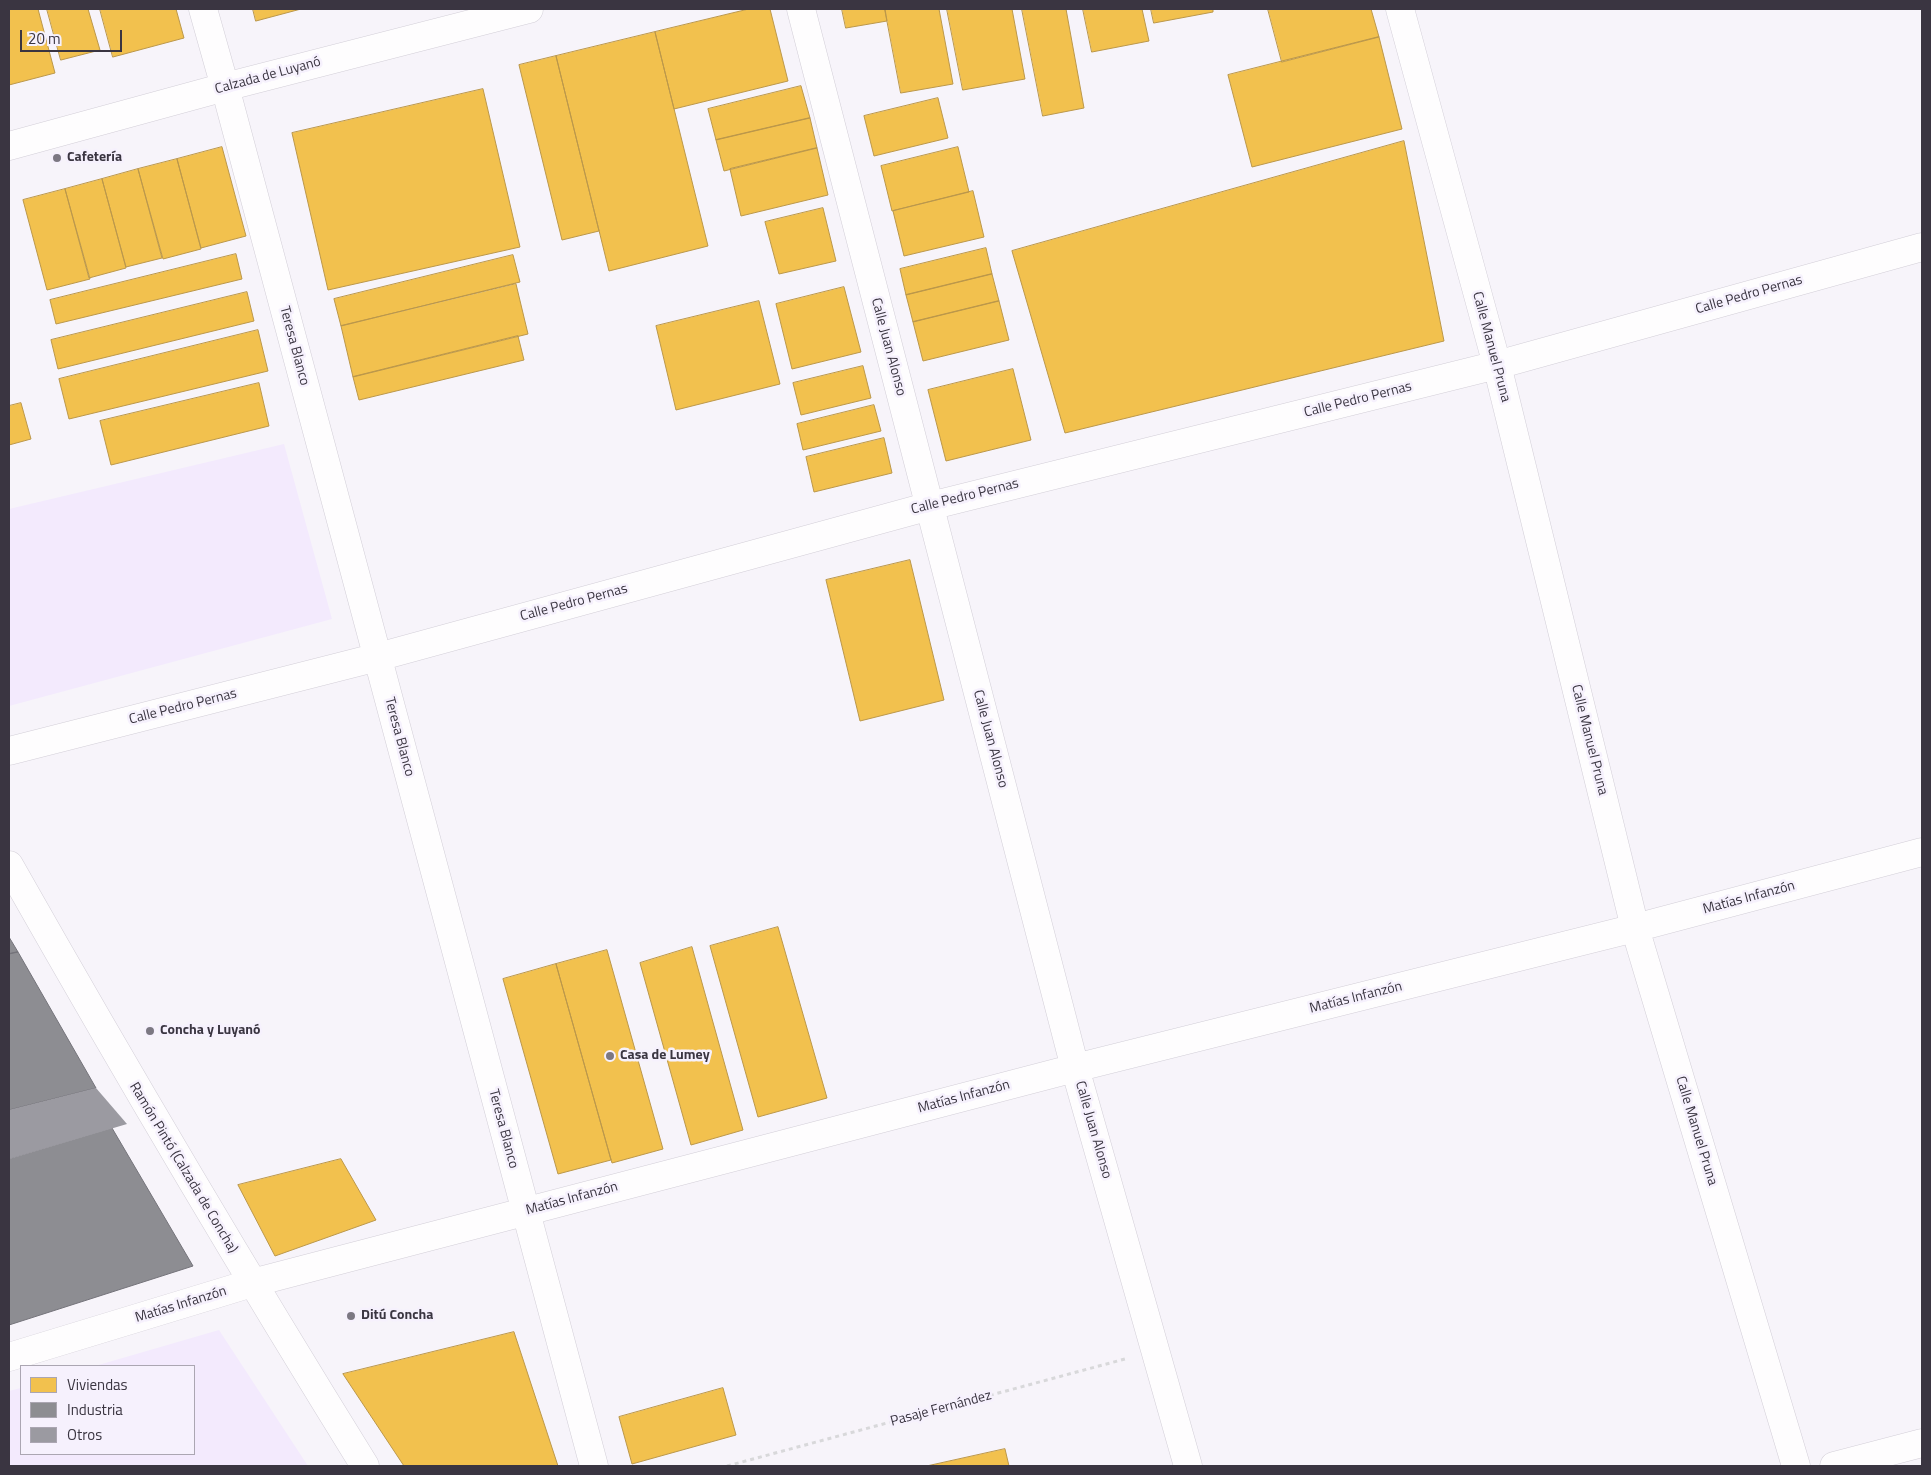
<!DOCTYPE html>
<meta charset="utf-8">
<style>
body{margin:0}
#map{position:relative;width:1931px;height:1475px;overflow:hidden;background:#f7f4fa;font-family:"Titillium Web",sans-serif}
canvas{display:block}
.frame{position:absolute;inset:0;border:10px solid #3a3541;pointer-events:none}
.legend{position:absolute;left:20px;top:1365px;width:175px;height:90px;box-sizing:border-box;background:#f6f1fd;border:1px solid #aba6b2;margin:0;padding:6px 9px;list-style:none;font-size:15px;color:#3a3541}
.legend li{display:flex;align-items:center;gap:10px;height:25px}
.legend b{width:25px;border:1px solid #aba6b2}
.scale{position:absolute;left:20px;top:30px;width:102px;height:22px;box-sizing:border-box;border:2px solid #3a3541;border-top:0;padding-left:6px;font-size:15px;line-height:18px;white-space:nowrap;color:#3a3541;-webkit-text-stroke:4px #f6f1fd;paint-order:stroke}
</style>
<div id="map">
<canvas width="1931" height="1475"></canvas>
<div class="frame"></div>
<ul class="legend">
<li><b style="height:14px;background:#f2c14e"></b>Viviendas</li>
<li><b style="height:14px;background:#8d8d92"></b>Industria</li>
<li><b style="height:14px;background:#9b9aa1"></b>Otros</li>
</ul>
<div class="scale">20 m</div>
</div>
<script>
const ctx = document.querySelector('canvas').getContext('2d');
ctx.lineJoin = 'round';
function fillPath(path, color) { ctx.fillStyle = color; ctx.fill(path, 'evenodd'); }
function strokePath(path, color, width, dash) { ctx.strokeStyle = color; ctx.lineWidth = width; ctx.lineCap = dash ? 'butt' : 'round'; ctx.setLineDash(dash || []); ctx.stroke(path); }
function write(font, color, halo, rows, align = 'center') {
  ctx.font = font + ' "Titillium Web",sans-serif'; ctx.lineWidth = 5; ctx.setLineDash([]); ctx.textBaseline = 'middle'; ctx.strokeStyle = halo; ctx.fillStyle = color; for (const [text, x, y, turn = 0] of rows) {
    ctx.save(); ctx.translate(x, y); ctx.rotate((+turn || 0) * Math.PI / 180); ctx.textAlign = isNaN(turn) ? turn : align; if (halo) ctx.strokeText(text, 0, 0); ctx.fillText(text, 0, 0); ctx.restore();
  }
}
const built = new Path2D(`
 M284,444L332,619L9,706V509Z
 M219,1330L308,1466H9V1391L21,1388V1454H194V1366H95Z`);
const homes = new Path2D(`
 M9,9H38L55,73L9,85Z
 M47,9H88L100,50L61,60Z
 M100,9H176L184,38L113,57Z
 M253,9H301L256,21Z
 M749,9H770L788,81L674,109L655,32Z
 M842,9H885L887,21L846,28Z
 M885,9H939L953,84L901,93Z
 M947,9H1012L1025,79L963,90Z
 M1022,9H1066L1084,108L1043,116Z
 M1083,9H1142L1149,41L1092,52Z
 M1151,9H1213V12L1154,23Z
 M1268,9H1371L1379,37L1282,62Z
 M655,32L708,246L609,271L556,56Z
 M1379,37L1402,129L1252,167L1228,75Z
 M556,56L599,231L562,240L519,65Z
 M801,86L810,118L716,140L708,109Z
 M483,89L520,247L328,290L292,133Z
 M938,98L948,138L874,156L864,116Z
 M810,118L817,148L724,171L716,140Z
 M1404,141L1444,341L1065,433L1012,251Z
 M222,147L246,236L201,248L177,159Z
 M958,147L969,192L892,211L881,166Z
 M817,148L828,195L741,216L730,169Z
 M177,159L201,249L163,259L138,169Z
 M138,169L162,258L126,267L102,179Z
 M102,179L126,268L89,278L65,189Z
 M65,189L90,279L47,290L23,200Z
 M973,191L984,237L904,256L893,211Z
 M823,208L836,261L779,274L765,222Z
 M986,248L992,274L906,295L900,269Z
 M236,254L242,279L56,324L50,300Z
 M513,255L520,282L341,326L334,299Z
 M992,274L999,301L913,322L906,295Z
 M516,284L528,334L353,377L341,326Z
 M844,287L861,352L792,369L776,304Z
 M247,292L254,321L58,369L51,340Z
 M759,301L780,384L676,410L656,326Z
 M999,301L1009,340L923,361L913,322Z
 M258,330L268,371L69,419L59,379Z
 M518,336L524,360L359,400L353,377Z
 M863,366L871,398L801,415L793,383Z
 M1013,369L1031,440L946,461L928,390Z
 M259,383L269,426L111,465L100,421Z
 M21,403L31,439L9,445V406Z
 M874,405L881,431L803,450L797,424Z
 M884,438L892,473L814,492L806,457Z
 M910,560L944,700L860,721L826,580Z
 M778,927L827,1098L758,1117L710,946Z
 M692,947L743,1130L691,1145L640,963Z
 M607,950L663,1149L612,1163L556,964Z
 M556,964L611,1160L558,1174L503,979Z
 M341,1159L376,1220L275,1256L238,1185Z
 M514,1332L558,1466H404L343,1374Z
 M723,1388L736,1435L632,1464L619,1417Z
 M1005,1449L1009,1466H927Z`);
const industry = new Path2D(`
 M9,937L18,952L9,954Z
 M18,952L96,1088L9,1110V954Z
 M112,1128L193,1266L9,1325V1159Z`);
const building = new Path2D(`
 M96,1088L127,1124L9,1159V1110Z`);
const path = new Path2D(`
 M727,1466L1125,1359`);
const minor = new Path2D(`
 M203,9L225,87L594,1466
 M801,9L1075,1068L1188,1466
 M1400,9L1497,365L1635,928L1796,1466
 M9,751L378,657L930,506L1497,365L1922,247
 M9,1357L252,1283L1075,1068L1635,928L1922,852
 M1834,1466L1922,1443`);
const major = new Path2D(`
 M9,146L225,87L529,9
 M9,865C124,1068 242,1268 365,1466`);
const markers = [
 [57,158,5,"#7c7882"],
 [150,1031,5,"#7c7882"],
 [610,1056,5,"#7c7882"],
 [351,1316,5,"#7c7882"]
];
const streetNames = [
 ["Calzada de Luyanó",268,76,-15],
 ["Calle Pedro Pernas",1749,295,-16],
 ["Teresa Blanco",294,346,75],
 ["Calle Juan Alonso",888,347,75],
 ["Calle Manuel Pruna",1491,347,75],
 ["Calle Pedro Pernas",1358,400,-14],
 ["Calle Pedro Pernas",965,497,-14],
 ["Calle Pedro Pernas",574,603,-15],
 ["Calle Pedro Pernas",183,707,-14],
 ["Teresa Blanco",399,737,75],
 ["Calle Juan Alonso",990,739,75],
 ["Calle Manuel Pruna",1589,740,76],
 ["Matías Infanzón",1749,898,-15],
 ["Matías Infanzón",1356,998,-14],
 ["Matías Infanzón",964,1097,-15],
 ["Teresa Blanco",503,1129,75],
 ["Calle Juan Alonso",1093,1130,74],
 ["Calle Manuel Pruna",1696,1131,73],
 ["Ramón Pintó (Calzada de Concha)",183,1168,59],
 ["Matías Infanzón",572,1199,-15],
 ["Matías Infanzón",181,1305,-17],
 ["Pasaje Fernández",941,1409,-15]
];
const poiNames = [
 ["Cafetería",67,158],
 ["Concha y Luyanó",160,1031],
 ["Casa de Lumey",620,1056],
 ["Ditú Concha",361,1316]
];
fillPath(built, '#f3eafd');
fillPath(homes, '#f2c14e');
strokePath(homes, '#bb974a', 1);
fillPath(industry, '#8d8d92');
strokePath(industry, '#74737a', 1);
fillPath(building, '#9b9aa1');
strokePath(minor, '#d3cfd8', 29);
strokePath(major, '#d3cfd8', 29);
strokePath(path, '#d8d8da', 3, [4, 4]);
strokePath(minor, '#fefdfe', 28);
strokePath(major, '#fefdfe', 28);
for (const [x, y, r, color] of markers) { const dot = new Path2D(); dot.arc(x, y, r, 0, 2 * Math.PI); ctx.fillStyle = color; ctx.fill(dot); strokePath(dot, '#f6f1fd', 2); }
write('14px', '#3a3541', '#f6f1fd', streetNames);
write('bold 14px', '#3a3541', '#f6f1fd', poiNames, 'left');
</script>
